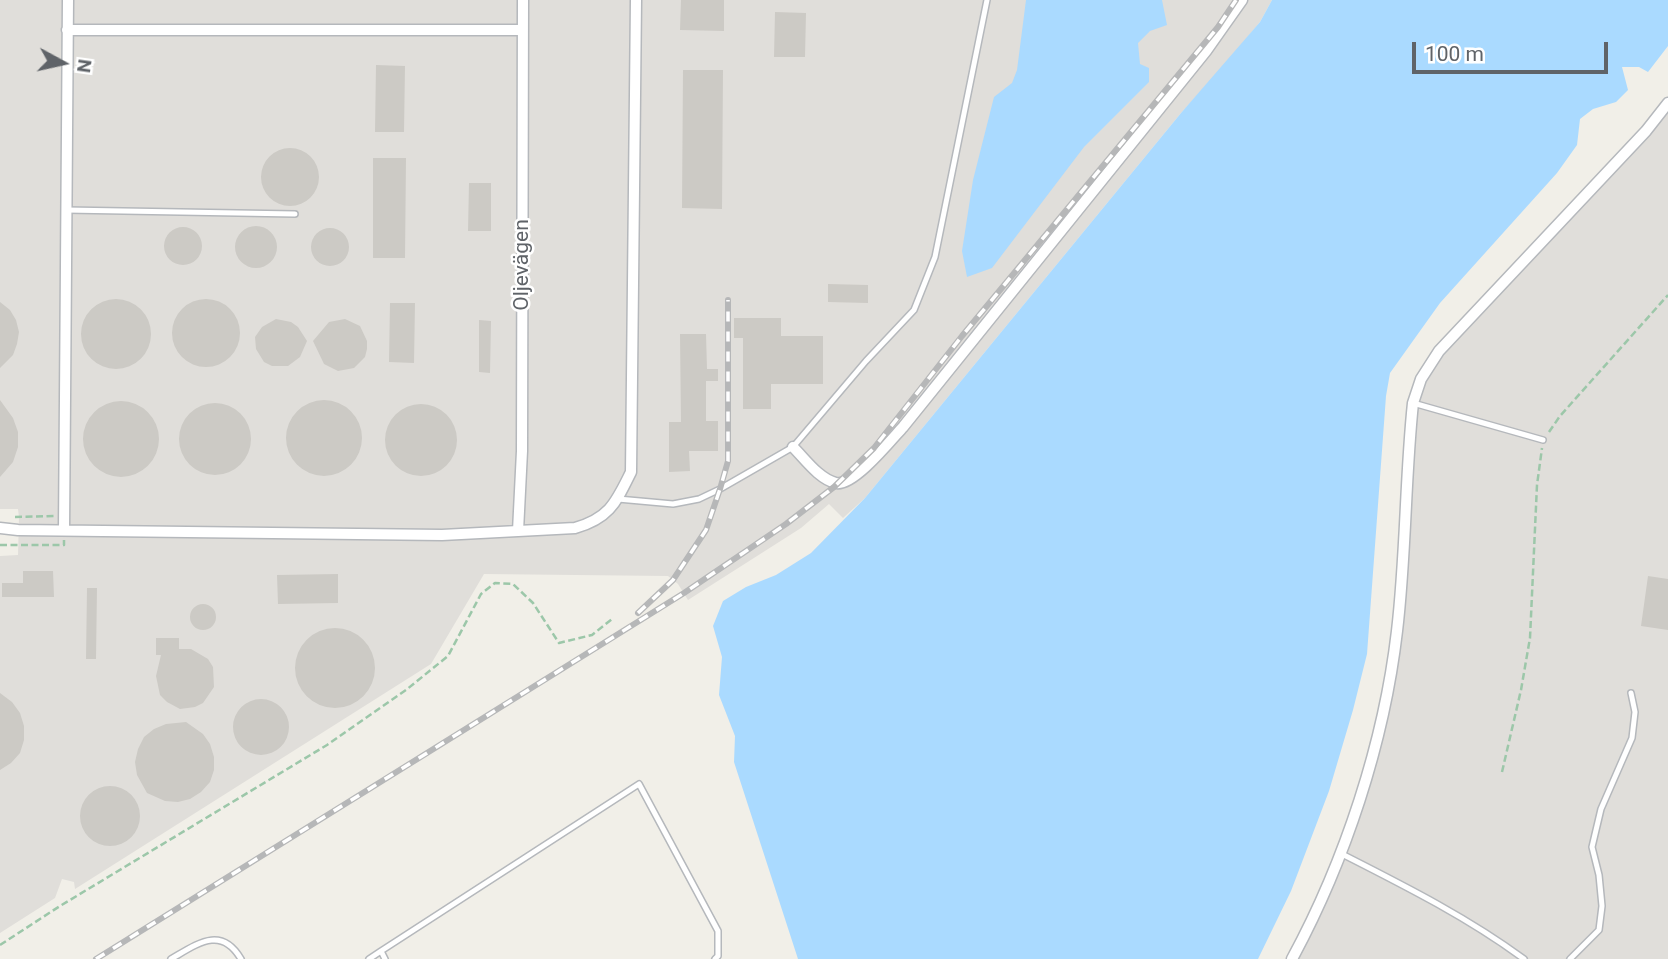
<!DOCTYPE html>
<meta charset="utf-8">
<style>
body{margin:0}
#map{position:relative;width:1668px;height:959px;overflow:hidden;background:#f1efe8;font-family:Roboto,sans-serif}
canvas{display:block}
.north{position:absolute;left:28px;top:28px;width:70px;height:70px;-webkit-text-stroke:5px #fff;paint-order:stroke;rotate:98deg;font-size:19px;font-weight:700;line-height:28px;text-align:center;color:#5f6368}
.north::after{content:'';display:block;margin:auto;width:24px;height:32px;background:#5f6368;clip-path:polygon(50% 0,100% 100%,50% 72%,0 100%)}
.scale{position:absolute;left:1412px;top:42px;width:196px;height:32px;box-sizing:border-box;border:4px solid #5f6368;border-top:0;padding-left:9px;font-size:21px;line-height:24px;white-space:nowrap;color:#5f6368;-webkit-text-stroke:5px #fff;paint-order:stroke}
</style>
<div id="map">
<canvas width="1668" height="959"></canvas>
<div class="north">N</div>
<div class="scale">100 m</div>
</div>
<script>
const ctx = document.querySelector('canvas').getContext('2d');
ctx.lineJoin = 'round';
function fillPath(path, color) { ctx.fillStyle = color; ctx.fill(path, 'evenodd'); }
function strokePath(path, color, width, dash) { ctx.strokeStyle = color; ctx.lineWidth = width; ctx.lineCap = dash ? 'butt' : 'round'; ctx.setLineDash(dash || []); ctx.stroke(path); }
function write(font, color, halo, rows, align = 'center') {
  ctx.font = font + ' Roboto,sans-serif'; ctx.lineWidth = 5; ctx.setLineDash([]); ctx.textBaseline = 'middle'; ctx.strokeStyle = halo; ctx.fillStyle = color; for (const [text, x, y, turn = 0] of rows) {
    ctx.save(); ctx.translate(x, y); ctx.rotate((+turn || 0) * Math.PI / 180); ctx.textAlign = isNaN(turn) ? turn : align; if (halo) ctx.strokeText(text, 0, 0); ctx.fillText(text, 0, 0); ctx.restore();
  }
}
const industrial = new Path2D(`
 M0,0H1272L1260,22L1224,66L1181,113L865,498L843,518L829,504L801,528L688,600L678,584L668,576L484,574L431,664L75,889L74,882L62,879L55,898L0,933V556L18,555L19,517L18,509H0Z
 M1668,103V959H1292L1354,816L1387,689L1410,431L1421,379Z`);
const water = new Path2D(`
 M1026,0H1162L1167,25L1150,31L1138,43L1140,64L1149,68V82L1084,147L992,268L967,277L962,251L973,180L994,97L1012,83L1017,70Z
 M1272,0H1668V46L1648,72L1639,67H1622L1628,90L1616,102L1593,109L1580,119L1577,145L1557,173L1440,303L1390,373L1386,396L1367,654L1353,710L1329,791L1291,891L1258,959H798L734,762L735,736L719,695L722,657L713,626L723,601L746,587L776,575L811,553L865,498L1181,113L1260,22Z`);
const building = new Path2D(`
 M681,0H724V31L680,30Z
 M775,12L806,13L805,57H774Z
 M376,65L405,66L404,132H375Z
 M683,70H723L722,209L682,208Z
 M261 177a29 29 0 1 1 58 0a29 29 0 1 1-58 0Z
 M373,158H406L405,258H373Z
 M469,183H491V231H468Z
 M235 247a21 21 0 1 1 42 0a21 21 0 1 1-42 0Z
 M164 246a19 19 0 1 1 38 0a19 19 0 1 1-38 0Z
 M311 247a19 19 0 1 1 38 0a19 19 0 1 1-38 0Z
 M828,284L868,285V303L828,302Z
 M172 333a34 34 0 1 1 68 0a34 34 0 1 1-68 0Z
 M81 334a35 35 0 1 1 70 0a35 35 0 1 1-70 0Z
 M0,302L10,310L16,320L19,332L17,344L13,355L0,368Z
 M390,303H415L414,363L389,362Z
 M734,318H781V336H823V384H771V409H743V338H734Z
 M276,319L291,322L298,327L307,341L300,357L288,366H272L264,362L256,349L255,337L262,327Z
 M345,319L360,326L367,341V349L365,357L354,368L338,371L324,364L313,341L329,322Z
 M479,320L491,321L490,373L479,372Z
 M680,334H706L707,369H718V381H706V421H718V451H689L690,471L669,472V422H681Z
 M286 438a38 38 0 1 1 76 0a38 38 0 1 1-76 0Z
 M0,400L13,418L18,432V447L13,462L0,477Z
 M83 439a38 38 0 1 1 76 0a38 38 0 1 1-76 0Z
 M179 439a36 36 0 1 1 72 0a36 36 0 1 1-72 0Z
 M385 440a36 36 0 1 1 72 0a36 36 0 1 1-72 0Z
 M23,571H53L54,597H2V583H23Z
 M338,574V603L278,604L277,575Z
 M1648,576L1668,579V630L1641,626Z
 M87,588H97L96,659H86Z
 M190 617a13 13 0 1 1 26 0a13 13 0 1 1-26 0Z
 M295 668a40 40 0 1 1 80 0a40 40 0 1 1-80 0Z
 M156,638H179V649H191L208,659L213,667L214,687L203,703L195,707L180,709L167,702L160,695L156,676L161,655H156Z
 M0,693L12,702L20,713L24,726V740L20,753L11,763L0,770Z
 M233 727a28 28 0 1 1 56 0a28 28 0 1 1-56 0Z
 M186,722L203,734L210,744L214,757V770L210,782L201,792L190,799L178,802L165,801L147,793L137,775L135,762L138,749L144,737L154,729L166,724Z
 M80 816a30 30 0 1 1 60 0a30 30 0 1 1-60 0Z`);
const path = new Path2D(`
 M1549,432L1560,416L1668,295
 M15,517L54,516
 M0,545H64V540
 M1502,772L1521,690L1530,638L1537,485L1542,448
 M0,945L60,906L327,745L406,690L448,656L481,594L495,583L513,584L533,603L559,643L592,635L612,619`);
const service = new Path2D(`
 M66,210L295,214
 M1413,403L1543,440
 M618,499L673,504L699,499L720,489L793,447L866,361L914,310L935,257L987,0
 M1340,853C1403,885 1467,917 1524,959
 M171,959C197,944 221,925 241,959
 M369,959L381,951
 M385,959L381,951L639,784L718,931V956L715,959
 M1570,959L1599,930L1602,906L1599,875L1592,847L1601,809L1632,738L1635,712L1631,693`);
const minor = new Path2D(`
 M67,30H523
 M793,447C805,459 819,479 836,483C853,487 891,440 903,427L1206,51L1242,0
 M0,528L18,530L442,535L575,528C610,518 616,502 631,472L636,0
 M64,530L68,0
 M518,531L522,451L523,0
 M1292,959C1345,861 1384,743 1397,631C1406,556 1405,479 1413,403L1421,379L1439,351L1646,131L1668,103`);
const rail = new Path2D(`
 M638,613L673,580L706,530L720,489L728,461V300
 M96,959L684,593L786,524L834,487L874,448L962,336L1218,27L1236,0`);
const streetNames = [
 ["Oljevägen",523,265,-90]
];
fillPath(industrial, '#e0deda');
fillPath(water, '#aadaff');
fillPath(building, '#cccac5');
strokePath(service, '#b5b8bc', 8);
strokePath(minor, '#b5b8bc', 13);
strokePath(path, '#9cc7a9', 2.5, [7, 3.5]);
strokePath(service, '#fff', 5);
strokePath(minor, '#fff', 10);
strokePath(rail, '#b6b7b8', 6);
strokePath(rail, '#fff', 3.5, [10]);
write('21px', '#5f6368', '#fff', streetNames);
</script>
